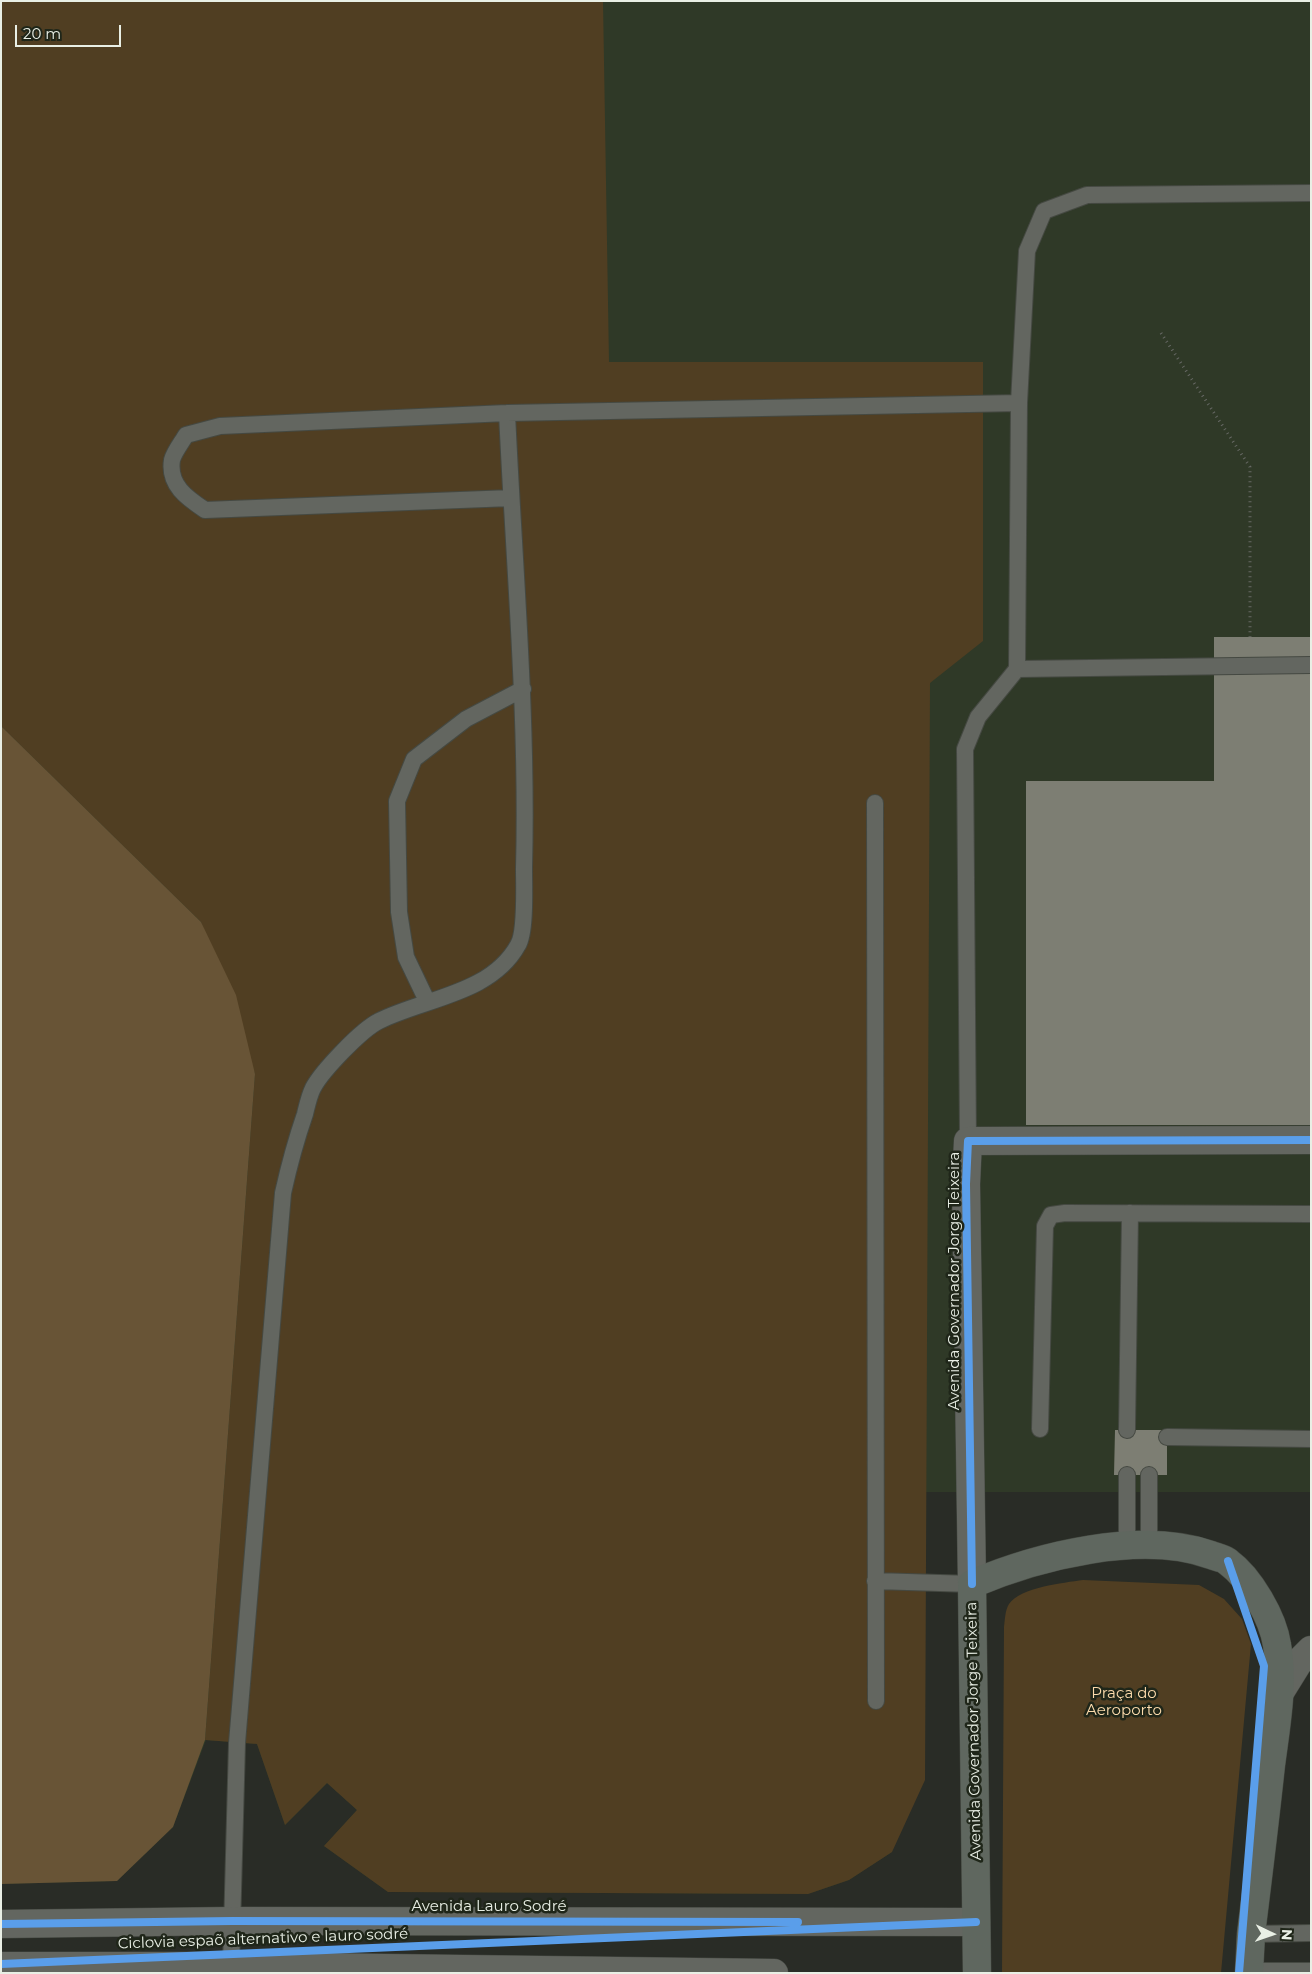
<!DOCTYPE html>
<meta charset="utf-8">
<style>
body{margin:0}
#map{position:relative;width:1312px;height:1974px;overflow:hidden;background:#292c26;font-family:Montserrat,sans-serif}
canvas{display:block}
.frame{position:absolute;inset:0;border:2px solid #e9efe5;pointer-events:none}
.north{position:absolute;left:1247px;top:1909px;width:50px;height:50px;-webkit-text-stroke:4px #1f2619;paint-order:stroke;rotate:93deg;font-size:14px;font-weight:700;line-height:20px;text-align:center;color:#e9efe5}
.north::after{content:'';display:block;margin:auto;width:18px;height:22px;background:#e9efe5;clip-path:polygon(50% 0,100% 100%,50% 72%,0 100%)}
.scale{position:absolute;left:15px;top:25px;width:106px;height:22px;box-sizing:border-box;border:2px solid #e9efe5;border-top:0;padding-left:6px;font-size:15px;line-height:18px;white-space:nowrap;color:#e9efe5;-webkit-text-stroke:4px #1f2619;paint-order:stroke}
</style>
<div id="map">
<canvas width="1312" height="1974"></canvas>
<div class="frame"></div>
<div class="north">N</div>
<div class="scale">20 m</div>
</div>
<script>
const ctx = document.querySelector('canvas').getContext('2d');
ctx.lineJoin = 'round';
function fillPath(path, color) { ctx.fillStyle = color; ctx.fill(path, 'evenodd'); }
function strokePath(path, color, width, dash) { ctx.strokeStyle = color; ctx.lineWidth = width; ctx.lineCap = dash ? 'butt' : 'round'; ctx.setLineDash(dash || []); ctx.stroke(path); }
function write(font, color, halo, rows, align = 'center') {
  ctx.font = font + ' Montserrat,sans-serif'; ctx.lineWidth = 5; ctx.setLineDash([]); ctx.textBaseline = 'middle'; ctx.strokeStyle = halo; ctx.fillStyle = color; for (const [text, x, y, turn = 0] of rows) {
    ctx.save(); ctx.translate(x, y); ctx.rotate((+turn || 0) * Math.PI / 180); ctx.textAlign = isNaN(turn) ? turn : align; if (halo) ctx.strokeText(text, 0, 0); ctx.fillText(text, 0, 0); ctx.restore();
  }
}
const built = new Path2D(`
 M1,1H1311V1492H926L925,1583L892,1852L849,1880L808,1894L388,1892L324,1846L357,1810L327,1783L285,1825L257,1744L206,1740L173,1827L117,1881L1,1884Z`);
const green = new Path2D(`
 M1,1H603L609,362H983V641L930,683L925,1780L892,1852L849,1880L808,1894L388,1892L324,1846L357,1810L327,1783L285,1825L257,1744L205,1740L255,1074L201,922L1,726Z
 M1083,1580L1199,1585L1224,1599L1242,1619L1251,1644L1221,1973H1002L1004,1627C1005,1620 1005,1610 1009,1604C1021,1587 1063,1583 1083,1580Z`);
const forest = new Path2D(`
 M1,726L201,922L236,995L255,1074L205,1740L173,1827L117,1881L1,1884Z`);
const building = new Path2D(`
 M1214,637H1311V1125H1026V781H1214Z
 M1115,1430H1167V1475H1114Z`);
const path = new Path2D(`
 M1161,333L1250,467V637`);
const service = new Path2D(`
 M1019,403L1027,251L1044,211L1087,195L1311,193
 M511,498L205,510C187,498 168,485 172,460C174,452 182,442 186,435L220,426L507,413L1019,403L1017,669L978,717L965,749L968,1141
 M1017,669L1311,665
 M875,803L876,1701
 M427,1001L406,957L399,912L397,801L414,759L466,719L523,689
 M1040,1429L1045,1226L1051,1215L1065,1213L1311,1214
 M1127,1430L1130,1213
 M1167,1437L1311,1439
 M1149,1546V1475
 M1127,1547V1475
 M875,1581L972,1584
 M1251,1934L1311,1933
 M231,1966L237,1743L283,1193C289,1166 296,1140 305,1114C307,1106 309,1096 313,1088C322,1071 361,1030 379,1021C425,998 491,994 518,945C526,932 524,886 524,869C528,717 514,565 507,413
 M1249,1971H1311`);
const tertiary = new Path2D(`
 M972,1584L966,1184L968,1141L1311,1140
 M1280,1692L1298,1663L1311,1650
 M1,1924L232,1921L976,1922
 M1,1966H231L774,1973`);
const primary = new Path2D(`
 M977,1973L972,1584C1038,1556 1141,1530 1211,1555C1216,1557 1224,1558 1228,1562C1250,1578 1273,1618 1277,1645C1284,1685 1276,1726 1271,1765C1265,1821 1258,1878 1251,1934L1249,1973`);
const cycleway = new Path2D(`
 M1228,1561L1264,1666L1239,1973
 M972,1584L966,1184L968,1141L1311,1140
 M1,1924L232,1921L798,1922
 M1,1964L976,1922`);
const streetNames = [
 ["Avenida Governador Jorge Teixeira",955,1281,-90],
 ["Avenida Governador Jorge Teixeira",974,1731,-91],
 ["Avenida Lauro Sodré",489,1907],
 ["Ciclovia espaõ alternativo e lauro sodré",263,1939,-2]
];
const parkNames = [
 ["Praça do",1124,1694],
 ["Aeroporto",1124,1711]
];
fillPath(built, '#2f3927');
fillPath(green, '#503e22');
fillPath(forest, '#685436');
fillPath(building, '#7d7e73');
strokePath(service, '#454942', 18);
strokePath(tertiary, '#454942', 29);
strokePath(primary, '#454942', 29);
strokePath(path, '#676965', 3, [1, 4]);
strokePath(service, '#636660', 16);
strokePath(tertiary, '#636660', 28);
strokePath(primary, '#5f675f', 28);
strokePath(cycleway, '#5a9eea', 8);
write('15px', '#e9efe5', '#1f2619', streetNames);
write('15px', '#fcdbac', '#1f2619', parkNames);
</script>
